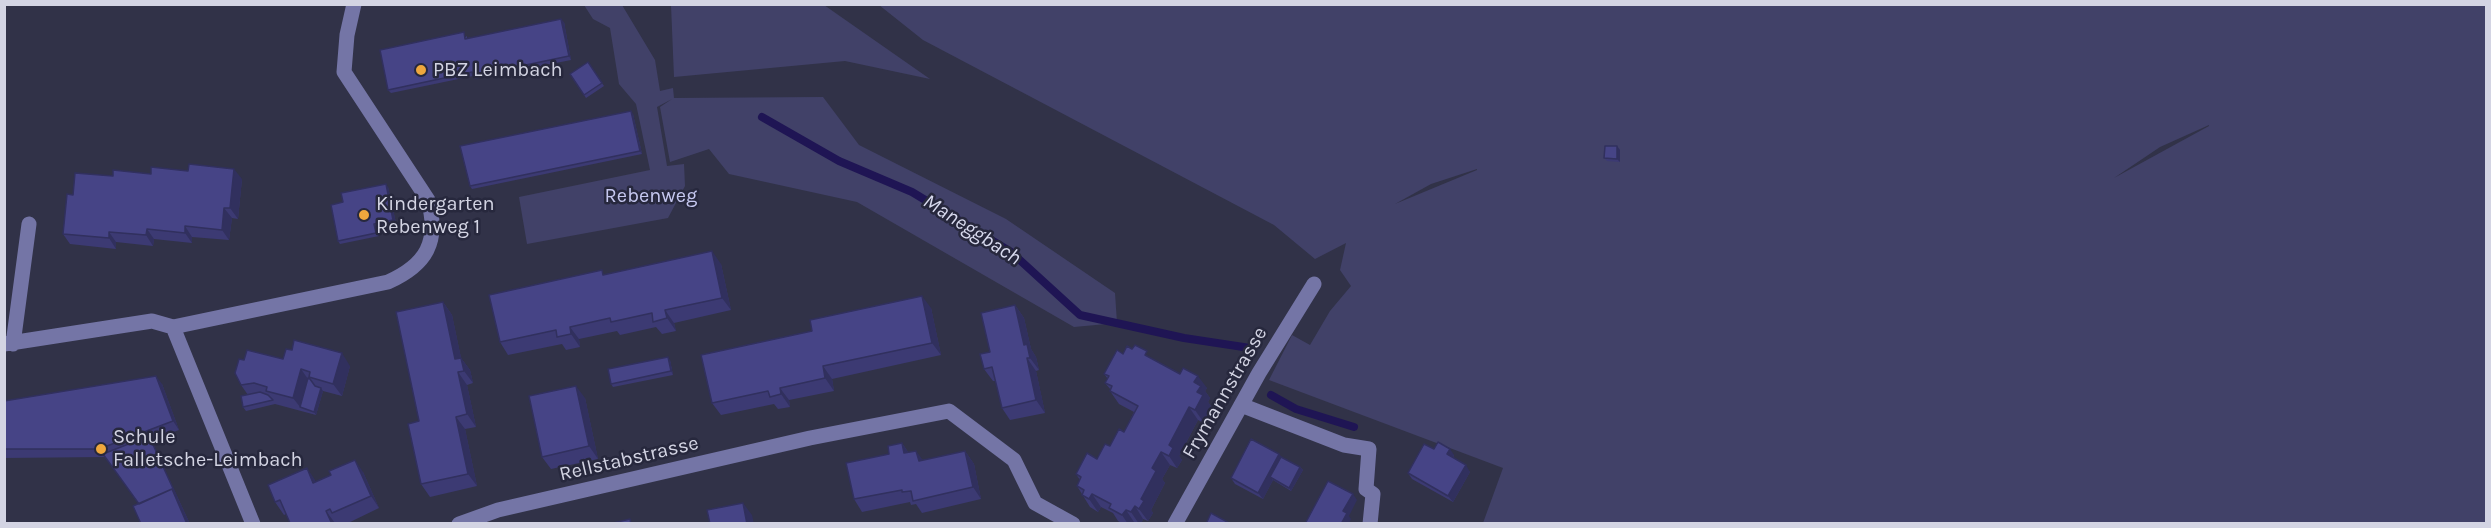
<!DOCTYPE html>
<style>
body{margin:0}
#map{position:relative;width:2491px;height:528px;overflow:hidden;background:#313248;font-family:Karla,sans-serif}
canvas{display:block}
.frame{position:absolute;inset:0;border:6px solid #d3d4e3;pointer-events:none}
</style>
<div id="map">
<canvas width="2491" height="528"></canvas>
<div class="frame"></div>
</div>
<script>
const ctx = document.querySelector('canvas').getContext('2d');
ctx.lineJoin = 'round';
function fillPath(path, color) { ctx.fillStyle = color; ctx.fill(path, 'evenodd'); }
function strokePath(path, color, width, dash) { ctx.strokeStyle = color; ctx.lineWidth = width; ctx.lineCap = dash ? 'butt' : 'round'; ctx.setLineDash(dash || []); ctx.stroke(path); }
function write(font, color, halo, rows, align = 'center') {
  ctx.font = font + ' Karla,sans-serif'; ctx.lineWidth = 5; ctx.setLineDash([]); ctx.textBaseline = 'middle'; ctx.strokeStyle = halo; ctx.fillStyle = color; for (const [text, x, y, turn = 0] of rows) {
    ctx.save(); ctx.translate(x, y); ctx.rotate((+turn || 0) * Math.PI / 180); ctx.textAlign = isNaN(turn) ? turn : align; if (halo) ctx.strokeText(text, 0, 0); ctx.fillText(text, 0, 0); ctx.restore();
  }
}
const green = new Path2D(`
 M584,5H622L655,60L660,91L673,88L674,98L823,97L859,145L1006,219L1115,293L1117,323L1074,327L857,202L729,174L709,149L670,162L660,107L672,99L657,107L667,166L684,164L685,186L668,218L527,244L519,197L650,170L636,104L619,84L610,28L593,19Z
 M671,5H824L930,79L845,61L674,77Z
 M879,5H2486V523H1483L1503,468L1269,380L1292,335L1310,345L1330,311L1351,286L1340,270L1346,243L1315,259L1274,225L923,40ZM2209,125V126L2114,178L2160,147ZM1477,169V170L1395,204L1431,184Z`);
const stream = new Path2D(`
 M762,117L839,161L912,192L1011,252L1080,315L1184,338L1250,348
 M1271,395L1296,409L1354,427`);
const minor = new Path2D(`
 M173,327L253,524
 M4,344L152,321L173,327L388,282C426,265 440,242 428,200L344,72L347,35L354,4
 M13,344L29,224
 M1241,405L1344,445L1369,449L1366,489L1373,494L1370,524
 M459,524L498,510L810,438L949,411L1014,460L1035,503L1073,524
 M1175,524L1259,373L1314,284`);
const wall = new Path2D(`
 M564,22L571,60L475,79L473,76L391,93L388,90L467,36V38Z
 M588,62L604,86L586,98L570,74Z
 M633,114L642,154L472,189L470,186Z
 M1617,146L1620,150V162L1607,161L1604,158Z
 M151,174L242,179L238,219L232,218L229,240L192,237V243L154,239L153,246L116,242V249L70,244L63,234L73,195L113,176Z
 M388,187L396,223L377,227L379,236L340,244L338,241L343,202Z
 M721,264L731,310L674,323L676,331L662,334L656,327L620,335L617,331L579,339L580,347L566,350L562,344L508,355L500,342L605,275Z
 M443,302L452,315L461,358L470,370L473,383L467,385L476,427L465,429L477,486L430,497L421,484L419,421Z
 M1015,305L1024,318L1031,349L1036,357L1039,370L1036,371L1045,413L1010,420L1002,408L996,381H993L984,369L990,352Z
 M931,308L941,355L832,379L834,391L789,400L790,407L778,409L774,404L721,415L712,403Z
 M1123,354L1151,358L1207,388L1205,391L1210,398L1208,402L1212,408L1204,423L1198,420L1179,456L1182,460L1177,468L1170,465L1162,479L1165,483L1151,510L1153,513L1148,521L1143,519L1141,524H1137L1134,522V524H1123L1118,521L1113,513L1101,507L1098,512L1090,507L1077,486L1080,480L1076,474L1097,459L1124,432L1134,412L1119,404L1110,391L1111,390L1105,383L1108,379L1104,374Z
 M283,359L350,366L342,396L323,391L316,415L275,404L246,411L243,407L248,395L241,385L244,360Z
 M670,360L673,375L613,387L611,384Z
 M162,384L179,430L151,440L190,524H141L139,504L105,457L4,458V401Z
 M585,398L598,459L551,469L542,457Z
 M902,443L908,452L923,460L965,451L974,464L981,499L922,513L916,504L911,505L910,502L862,512L854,499L889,454Z
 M1434,449L1454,455L1453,458L1470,472L1453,502L1412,479L1408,473Z
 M1279,454L1281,457L1300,467L1303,470L1291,491L1273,480L1263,499L1235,484L1231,478Z
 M363,472L379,508L346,524H339L338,522L335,524L290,523L286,514L284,515L275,502L316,482Z`);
const shadedWall = new Path2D(`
 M561,19L564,22L571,60L569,56Z
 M631,111L633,114L642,154L640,151Z
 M1617,146L1620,150V162L1617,159Z
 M234,169L242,179L238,219L230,208Z
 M386,184L388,187L396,223L393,220Z
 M224,208L232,218L229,240L222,230Z
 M374,224L377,227L379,236L376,233Z
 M185,226L192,237V243L185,233Z
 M147,229L154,239L153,246L146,235Z
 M109,232L116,242V249L109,238Z
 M712,251L721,264L731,310L722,298Z
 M922,296L931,308L941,355L932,343Z
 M443,302L452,315L464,372L455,359Z
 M1015,305L1024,318L1031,349L1036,357L1039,370L1030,358L1024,345Z
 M665,310L674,323L676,331L667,318Z
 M570,327L579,339L580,347L571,334Z
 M342,353L350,366L342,396L333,384Z
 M668,357L670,360L673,375L671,371Z
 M461,358L470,370L473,383L464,371Z
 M1027,358L1036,371L1045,413L1036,400Z
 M823,366L832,379L834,391L825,378Z
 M301,369L310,382L300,407L293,398Z
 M458,372L467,385L476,427L467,414Z
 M156,376L162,384L179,430L173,421Z
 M1198,376L1207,388L1205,391L1210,398L1208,402L1212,408L1204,423L1195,410L1194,382Z
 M576,386L585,398L598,459L589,446Z
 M321,388L323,391L316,415L314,412Z
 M780,388L789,400L790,407L781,394Z
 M1189,407L1198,420L1179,456L1182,460L1177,468L1169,456V445Z
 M456,417L465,429L477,486L468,474Z
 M149,436L151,440L190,524H187Z
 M902,443L910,455L904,453Z
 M1450,449L1454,455L1451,460L1447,454Z
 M916,451L925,463L919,461Z
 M965,451L974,464L981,499L973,487Z
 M1161,452L1170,465L1162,479L1165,483L1151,510L1153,513L1148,521L1139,509L1141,499L1152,468Z
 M1279,454L1284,460L1270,477L1273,480L1263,499L1258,493Z
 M355,460L363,472L379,508L371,496Z
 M1466,465L1470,472L1453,502L1448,496Z
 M1300,467L1303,470L1291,491L1289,488Z
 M307,468L315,480L322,495L313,483Z
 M1092,494L1101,507L1098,512L1089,499Z
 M1353,494L1357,500L1349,516L1351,519L1349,524H1341L1343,511Z
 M743,503L752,515L754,524H747Z
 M1135,506L1143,519L1141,524H1139L1131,512Z
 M1126,510L1134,522V524H1128L1122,515Z
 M326,511L335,523V524H332Z`);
const building = new Path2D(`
 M561,19L569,56L473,76L472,72L388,90L380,50L464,32L465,39Z
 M588,62L602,83L584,95L570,74Z
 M631,111L640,151L470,186L460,146Z
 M1605,146H1617V159L1604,158Z
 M189,164L234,169L230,208H224L222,230L185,226V233L147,229L146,235L109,232V238L63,234L67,194L73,195L75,173L113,176V170L151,174V167L188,171Z
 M386,184L393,220L374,224L376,233L338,241L331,205L343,202L341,193Z
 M712,251L722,298L665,310L667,318L653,322L652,313L611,322L610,318L570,327L571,334L557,337L556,330L500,342L489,295L602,270L603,275Z
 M922,296L932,343L823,366L825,378L780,388L781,394L770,397L768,391L712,403L701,355L812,331L810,320Z
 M443,302L455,359L461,358L464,371L458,372L467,414L456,417L468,474L421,484L408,424L419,421L396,312Z
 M1015,305L1024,345L1027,344L1030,358H1027L1036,400L1002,408L992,367L984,369L980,354L990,352L981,313Z
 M294,340L342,353L333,384L309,377L310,372L301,369L293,398L266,391L267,387L254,383L241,385L235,373L239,359L244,360L247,350L283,359L286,349L292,350Z
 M1135,345L1147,351L1145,355L1180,374L1183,368L1198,376L1194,382L1201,386L1197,392L1203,395L1195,410L1189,407L1169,445L1173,448L1169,456L1161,452L1152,468L1156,471L1141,499L1144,501L1139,509L1135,506L1131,512L1126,510L1122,515L1109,508L1111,504L1092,494L1089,499L1082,495L1084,490L1077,486L1081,477L1076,474L1087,453L1097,459L1105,444L1110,446L1119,429L1124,432L1138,406L1110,391L1112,386L1105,383L1109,376L1104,374L1117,350L1123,354L1127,346L1132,349Z
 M668,357L671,371L611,384L608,369Z
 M156,376L173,421L99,449H4V401Z
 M308,378L310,379L315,386L321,388L314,412L300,407Z
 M576,386L589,446L542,457L529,396Z
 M260,392L268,395L273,400L243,407L241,396Z
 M149,436L176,495L172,489L139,504L103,454Z
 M1251,439L1279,454L1258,493L1231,478Z
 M1438,442L1450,449L1447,454L1466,465L1448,496L1408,473L1424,444L1434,449Z
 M902,443L904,453L916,451L919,461L965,451L973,487L913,501L911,491L902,492V490L854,499L846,463L889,454L888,446Z
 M1281,457L1300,467L1289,488L1270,477Z
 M355,460L371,496L332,513L330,509L326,511L332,524H289L290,523L280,500L275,502L268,485L307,468L313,483L331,475L329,471Z
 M1328,481L1353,494L1343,511L1347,513L1341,524H1305Z
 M172,489L187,524H141L133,506Z
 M743,503L747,524H710L707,510Z
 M1211,513L1231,524H1206Z
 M630,519L631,524H609Z`);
const markers = [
 [421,70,6,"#efa73d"],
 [364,215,6,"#efa73d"],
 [101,449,6,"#efa73d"]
];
const poiNames = [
 ["PBZ Leimbach",433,70],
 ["Kindergarten",376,204],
 ["Rebenweg 1",376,227],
 ["Schule",113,437],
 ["Falletsche-Leimbach",113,460]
];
const parkNames = [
 ["Rebenweg",651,196]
];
const streetNames = [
 ["Frymannstrasse",1225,393,-60],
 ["Rellstabstrasse",629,459,-13]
];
const waterNames = [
 ["Maneggbach",972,230,33]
];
fillPath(green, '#414168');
strokePath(stream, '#1f1554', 8);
strokePath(minor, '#7475a6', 15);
fillPath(wall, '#3c3a73');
fillPath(shadedWall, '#31305e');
fillPath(building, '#464486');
strokePath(building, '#31305e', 1.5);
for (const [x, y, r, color] of markers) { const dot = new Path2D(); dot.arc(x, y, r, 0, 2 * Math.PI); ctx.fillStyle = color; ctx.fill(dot); strokePath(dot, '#27283d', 2); }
write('20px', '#d3d4e3', '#27283d', poiNames, 'left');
write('20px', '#c6c8f0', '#27283d', parkNames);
write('20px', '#d3d4e3', '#27283d', streetNames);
write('italic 21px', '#d8daee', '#27283d', waterNames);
</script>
